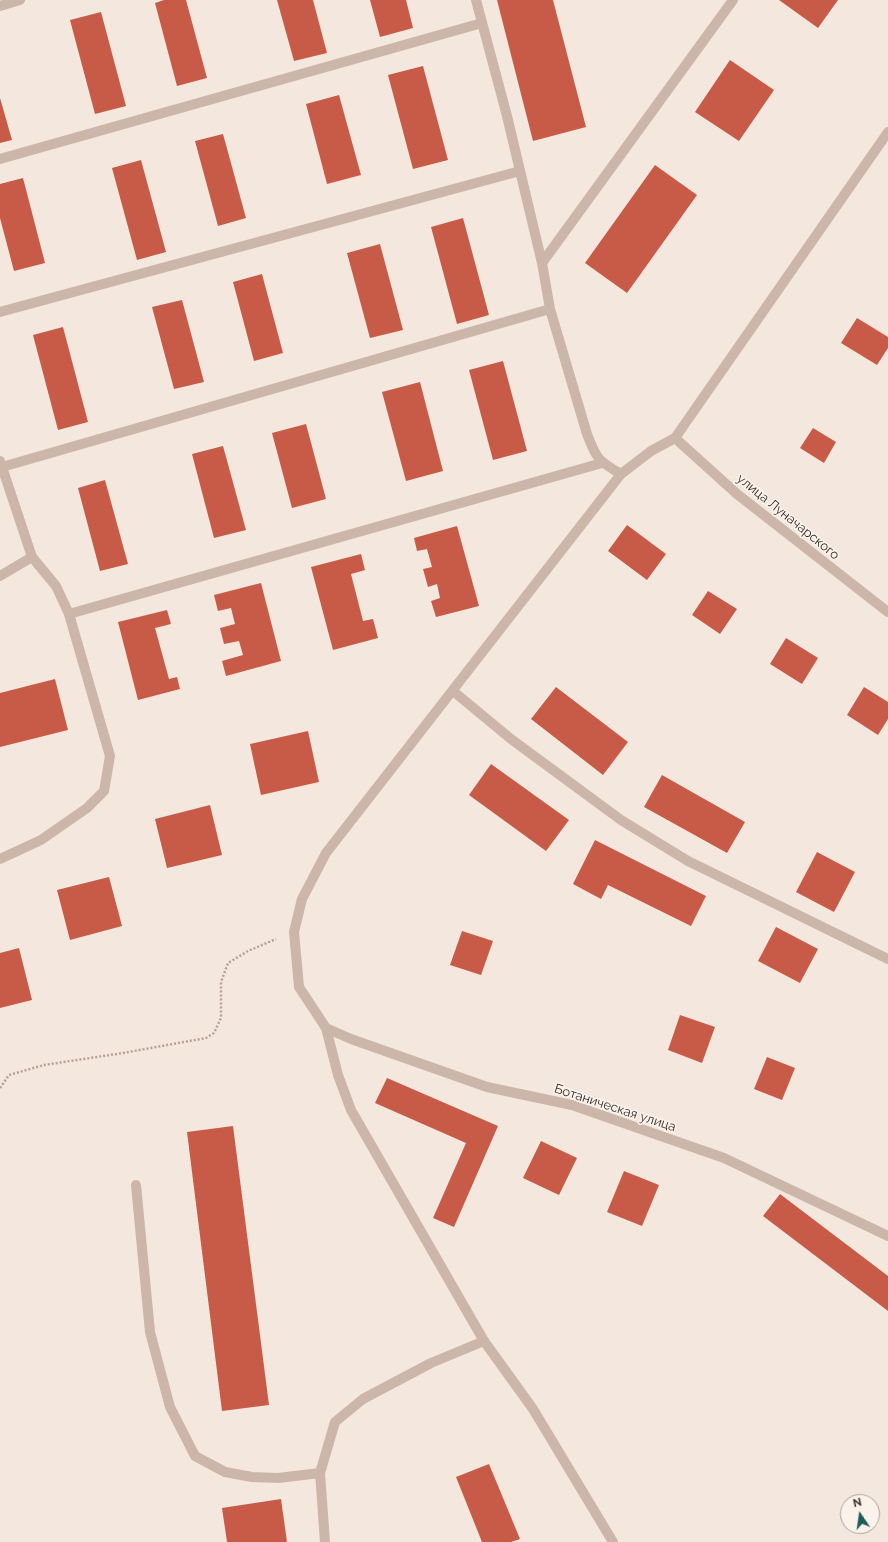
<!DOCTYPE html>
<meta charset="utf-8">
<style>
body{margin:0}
#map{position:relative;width:888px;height:1542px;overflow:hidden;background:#f3e7de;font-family:Raleway,sans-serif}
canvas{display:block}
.north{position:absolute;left:840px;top:1494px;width:40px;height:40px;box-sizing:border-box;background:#faf2eb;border:1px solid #ada39d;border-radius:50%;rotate:347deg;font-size:11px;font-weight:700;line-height:16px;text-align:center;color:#392d29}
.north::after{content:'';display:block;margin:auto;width:14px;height:18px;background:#1e5b5a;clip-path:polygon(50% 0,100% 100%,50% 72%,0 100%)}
</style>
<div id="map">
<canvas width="888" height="1542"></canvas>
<div class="north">N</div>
</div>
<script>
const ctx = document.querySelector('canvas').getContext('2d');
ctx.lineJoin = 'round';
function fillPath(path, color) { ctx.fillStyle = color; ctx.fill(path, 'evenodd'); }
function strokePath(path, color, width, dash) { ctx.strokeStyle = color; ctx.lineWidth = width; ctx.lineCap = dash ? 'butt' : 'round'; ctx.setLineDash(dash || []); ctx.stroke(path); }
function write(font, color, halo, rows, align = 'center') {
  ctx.font = font + ' Raleway,sans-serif'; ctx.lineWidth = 3.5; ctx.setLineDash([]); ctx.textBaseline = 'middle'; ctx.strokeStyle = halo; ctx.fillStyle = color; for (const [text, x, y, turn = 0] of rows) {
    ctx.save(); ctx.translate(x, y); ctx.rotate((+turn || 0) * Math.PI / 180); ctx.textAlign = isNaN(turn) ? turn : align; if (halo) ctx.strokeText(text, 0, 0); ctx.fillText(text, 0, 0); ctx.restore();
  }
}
const building = new Path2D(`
 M164,0H186L207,78L177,86L155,3Z
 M277,0H313L327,53L294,61Z
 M370,0H406L413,28L380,37Z
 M497,0H553L586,127L533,141Z
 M779,0H838L818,28Z
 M101,12L126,106L95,114L70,20Z
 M730,60L774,90L739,141L695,112Z
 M423,66L448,160L413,169L388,75Z
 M339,95L361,175L327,184L306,104Z
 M0,98L12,140L0,143Z
 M223,134L246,218L218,226L195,141Z
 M141,160L166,252L137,260L112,168Z
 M655,165L697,195L627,293L585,263Z
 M23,178L45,263L14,271L0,218V184Z
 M463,218L489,315L457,324L431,227Z
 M380,244L403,330L370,338L347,253Z
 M262,274L283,353L254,361L233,282Z
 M182,300L204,382L174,389L152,307Z
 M857,318L888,337V348L877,365L841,343Z
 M63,327L88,422L58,430L33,335Z
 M503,361L527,451L493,460L469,370Z
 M420,382L443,471L406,481L382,392Z
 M306,424L326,499L292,508L272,433Z
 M813,428L836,442L824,463L800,448Z
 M223,446L246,530L214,538L192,454Z
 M105,480L128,564L100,571L78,488Z
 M627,525L666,554L647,580L608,551Z
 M457,526L479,606L436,617L431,601L440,598L437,584L428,587L423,569L432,567L427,549L417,551L414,538Z
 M361,554L365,570L351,574L363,621L373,619L378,638L333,650L311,567Z
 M261,583L281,661L226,676L222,661L243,655L239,641L224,644L220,628L235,624L231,608L218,611L214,595Z
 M708,591L737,609L720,634L692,615Z
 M167,610L171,624L155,628L169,679L177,677L180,689L138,700L118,622Z
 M786,638L818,658L802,684L770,664Z
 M55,679L68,730L0,747V693Z
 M556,687L628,742L603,775L531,719Z
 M864,687L888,702V719L878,735L847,715Z
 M308,731L319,782L261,795L250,744Z
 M491,764L569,820L546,851L469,795Z
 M662,775L745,822L727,853L644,807Z
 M210,805L222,855L167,868L155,819Z
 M595,840L706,896L691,926L608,885L601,899L573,884Z
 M817,852L855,872L834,912L796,892Z
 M109,877L122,926L70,940L57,890Z
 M776,927L818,949L800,983L758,961Z
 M462,931L493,941L481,975L450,965Z
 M19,948L32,1000L0,1008V953Z
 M680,1015L715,1027L702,1063L668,1050Z
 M767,1057L795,1068L782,1100L754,1089Z
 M387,1078L498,1126L454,1227L433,1218L466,1143L375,1103Z
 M233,1126L269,1405L222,1411L187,1132Z
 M541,1141L577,1158L559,1195L523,1178Z
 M624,1171L659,1185L642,1226L607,1212Z
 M780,1194L888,1276V1311L763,1216Z
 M489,1464L520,1539L511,1542H482L456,1477Z
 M281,1499L287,1542H227L222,1508Z`);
const path = new Path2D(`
 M0,1088L9,1075L44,1065L123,1053L206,1038L214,1033L221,1018V982L228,963L248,951L276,939`);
const lane = new Path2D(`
 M0,576L32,557
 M136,1185L150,1332L170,1407L195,1456L225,1472L252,1477L278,1478L320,1473
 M325,1542L320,1473L335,1422L363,1399L431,1363L484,1341`);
const street = new Path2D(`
 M476,0L507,116L542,263L550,309L587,434C596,458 598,461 621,474
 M0,6L20,0
 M0,159L482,23
 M542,263L733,0
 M0,312L520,171
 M675,438L737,494L888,612
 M0,461L32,557L56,586L69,614L110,756L104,791L87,808L41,840L0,859
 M2,467L550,309
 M69,614L602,463
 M453,691L511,739L621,820L688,861L888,959
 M326,1028L351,1039L487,1087L572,1105L724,1158L888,1236
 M613,1542L533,1409L484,1341L351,1110L338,1075L326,1028L299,987L294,932L302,899L326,853L621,474L651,451L675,438L888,132`);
const streetNames = [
 ["улица Луначарского",788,517,39],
 ["Ботаническая улица",615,1108,18]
];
fillPath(building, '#c85b47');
strokePath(path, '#b8a093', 2.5, [2, 2]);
strokePath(lane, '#ccb6a9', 10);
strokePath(street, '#ccb6a9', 10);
write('13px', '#392d29', '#faf2eb', streetNames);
</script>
